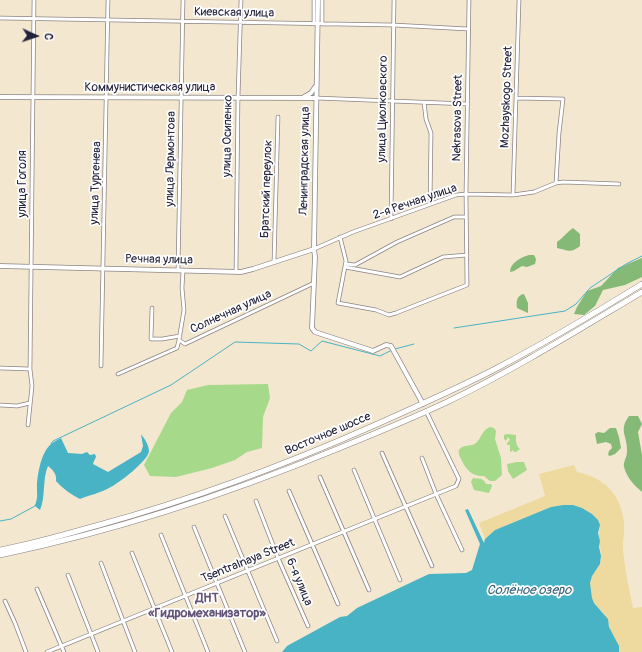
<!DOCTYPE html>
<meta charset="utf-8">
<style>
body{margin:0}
#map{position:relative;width:642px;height:652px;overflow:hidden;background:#f3e7cf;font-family:Pangolin,sans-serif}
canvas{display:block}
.north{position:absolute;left:16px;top:16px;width:40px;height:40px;-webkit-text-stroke:3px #fff;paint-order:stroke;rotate:93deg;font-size:11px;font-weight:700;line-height:16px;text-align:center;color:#22223b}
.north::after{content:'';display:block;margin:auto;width:14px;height:18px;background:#22223b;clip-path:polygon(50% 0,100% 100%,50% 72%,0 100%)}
</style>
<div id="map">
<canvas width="642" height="652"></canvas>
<div class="north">С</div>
</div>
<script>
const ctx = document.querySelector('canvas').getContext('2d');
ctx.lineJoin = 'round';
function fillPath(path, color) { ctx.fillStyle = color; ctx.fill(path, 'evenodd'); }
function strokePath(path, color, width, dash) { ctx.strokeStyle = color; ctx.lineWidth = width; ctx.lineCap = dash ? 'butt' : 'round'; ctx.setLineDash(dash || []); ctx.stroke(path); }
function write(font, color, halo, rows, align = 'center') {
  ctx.font = font + ' Pangolin,sans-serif'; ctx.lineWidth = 3.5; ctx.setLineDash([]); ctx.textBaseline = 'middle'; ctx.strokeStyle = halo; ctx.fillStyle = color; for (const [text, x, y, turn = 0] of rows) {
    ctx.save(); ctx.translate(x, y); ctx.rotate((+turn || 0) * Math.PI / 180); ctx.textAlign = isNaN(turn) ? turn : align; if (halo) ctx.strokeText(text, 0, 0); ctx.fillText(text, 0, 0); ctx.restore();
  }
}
const green = new Path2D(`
 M268,384L270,398L263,417L262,448L247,452L235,460L212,468L176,477L150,476L144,465L171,413L182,402L187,390L208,385Z
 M490,427L494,428L496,431L495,439L501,458L502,475L495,481H490L484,476C473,477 466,470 461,459C460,457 458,453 459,450C462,444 471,447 476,443C482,437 482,430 490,427Z
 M507,434L516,435C516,439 515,445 520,449L516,452H514L513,450L511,452L510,451V445H507V443L510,440L508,437L506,441L504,439V435Z
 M517,462H524L527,470L513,479L508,471L507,464Z
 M473,478C478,479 483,477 486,484H491L492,486L489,493L474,490L471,482Z`);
const forest = new Path2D(`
 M573,228L580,234V246C570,254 568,250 557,248V242C563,238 567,232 573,228Z
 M529,255H534L536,259L535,264L527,267L522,266L514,271L510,272C510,263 521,257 529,255Z
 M642,258V277L625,285L603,290L595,306L584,315L574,314L577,307L587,291L601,286L618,268Z
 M524,294L528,303V313L517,308C516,301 517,295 524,294Z
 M629,416H638L642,424L638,432L642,455V492C634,485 627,478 624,467C623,462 627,457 627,452C628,436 618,431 629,416Z
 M610,428H616L619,437L621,448L615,454L610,456L608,455L609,451L612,448L611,444L606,442L597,444L595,434L598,432L604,433Z`);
const sand = new Path2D(`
 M574,465L577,472C605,478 621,494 624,523C625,533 622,541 623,551C625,570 629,589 633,608L642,607V652H619C618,642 612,635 609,626C608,622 608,619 605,615C601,609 594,605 592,598C589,591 589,581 593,574C596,570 600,566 601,561C602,549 597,537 600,525L563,505L551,507L495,530L485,539L479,523L545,496L539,474Z`);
const water = new Path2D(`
 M141,434C144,438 149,445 149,451C149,460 118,484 109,488C100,493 90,495 80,499C73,496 61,487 56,481C57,474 53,470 48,466C42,480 46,496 40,510L35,506C38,496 37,497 37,487C37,476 41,453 50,445C53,442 57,440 61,438L68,453L82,454L87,452L90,455L95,454L96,457L94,461L93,464L108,472L141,452L143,446Z
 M563,505H573L582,508L592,514L598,520L600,525L598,533L600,541L599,547L601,556L600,564L592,576L590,583L592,598L594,603L608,619L609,627L619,646V652H282L287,646L340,617L347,616L357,608L429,574L466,573L472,570L480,544L465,510L468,509L484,543L485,539L495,530L551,507Z`);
const stream = new Path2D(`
 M454,328L565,311L576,304L590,288L626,264L642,256
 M395,349L414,344
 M51,444L53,441L171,385L235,342L299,344L311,351L322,341L380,356L392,350
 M0,521L11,519L35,506L36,504`);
const street = new Path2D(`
 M0,18L393,25L468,29
 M314,24V0
 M322,24V0
 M316,98L468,104
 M516,98L563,99L559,133L556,183
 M424,102L426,119L431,133L430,204
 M513,195L519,0
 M391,219L394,0
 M340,237L346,261L338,303L376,310L389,315L396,313L467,285L466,194L469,0
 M314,249L353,232L456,195L466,194L513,195L534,192L556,183L563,182L619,184
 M274,262L278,117
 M346,264L355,265L397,242L454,217H466
 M345,267L400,277L443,257L467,255
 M178,270L183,0
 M236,272L238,98L241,0
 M152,308L151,339H162L180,336
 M179,340L184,310L182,288L183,271
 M101,366L108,0
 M0,368L30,369
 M118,374L177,348L179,340L185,344L314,283
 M0,405L17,406L30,403
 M28,425L32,386L30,369L34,0
 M382,453L432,566
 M422,458L436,494L462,550
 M354,470L400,580
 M320,477L369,590
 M289,491L338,604
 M256,501L278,558L308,626
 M225,516L277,641
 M194,527L245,652
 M161,535L208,652
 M132,553L172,652
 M101,563L135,652
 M68,575L98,652
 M37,589L64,652
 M5,601L15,623L26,652
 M47,652L456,486L459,479L426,411`);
const secondary = new Path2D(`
 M318,0L314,249L315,257L312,328L315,332L373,351L386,345L391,346L423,404
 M0,97L316,98
 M304,97L311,93L315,87
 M0,266L241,272L253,269L314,249`);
const highway = new Path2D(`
 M0,550C33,544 66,534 99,525C194,499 285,465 375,425C417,406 459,388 499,367C548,341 595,313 642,284
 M0,555C116,531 228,494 337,449C374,434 411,419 447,402C514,370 578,330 642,292`);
const streetNames = [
 ["Киевская улица",234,13,1],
 ["Коммунистическая улица",150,88],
 ["Mozhayskogo Street",507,97,-88],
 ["улица Циолковского",383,109,-89],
 ["Nekrasova Street",458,118,-89],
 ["улица Осипенко",228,136,-89],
 ["улица Лермонтова",171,159,-89],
 ["Ленинградская улица",305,161,-89],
 ["улица Тургенева",96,183,-88],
 ["улица Гоголя",23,184,-90],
 ["Братский переулок",267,189,-88],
 ["2-я Речная улица",415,202,-19],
 ["Речная улица",159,260,1],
 ["Солнечная улица",231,312,-25],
 ["Восточное шоссе",328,434,-23],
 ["Tsentralnaya Street",248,561,-22],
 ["6-я улица",299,582,67]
];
const waterNames = [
 ["Солёное озеро",529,591]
];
const neighbourhoodNames = [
 ["ДНТ",207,599],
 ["«Гидромеханизатор»",207,614]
];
fillPath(green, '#a6da8a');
fillPath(forest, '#84ba76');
fillPath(sand, '#eeda9e');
fillPath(water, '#49b3c6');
strokePath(stream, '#49b3c6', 1);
strokePath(street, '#8a8485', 4.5);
strokePath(secondary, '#8a8485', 5.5);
strokePath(highway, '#8a8485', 6);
strokePath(street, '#fff', 3);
strokePath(secondary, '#fff', 4);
strokePath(highway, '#fff', 5);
write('12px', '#22223b', '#fff', streetNames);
write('italic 13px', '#34637a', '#fff', waterNames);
write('bold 13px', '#635378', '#fff', neighbourhoodNames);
</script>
